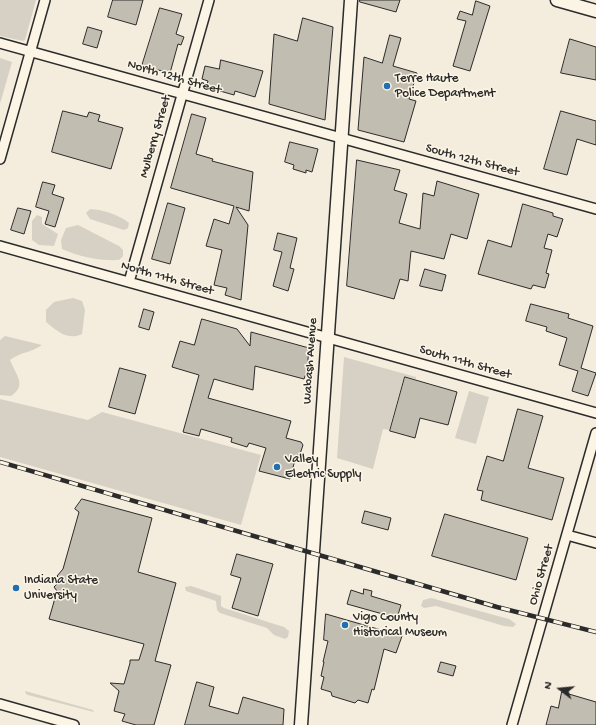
<!DOCTYPE html>
<style>
body{margin:0}
#map{position:relative;width:596px;height:725px;overflow:hidden;background:#f4edde;font-family:"Gochi Hand",sans-serif}
canvas{display:block}
.north{position:absolute;left:540px;top:669px;width:40px;height:40px;-webkit-text-stroke:3px #fcf5e5;paint-order:stroke;rotate:286deg;font-size:11px;font-weight:700;line-height:16px;text-align:center;color:#2b2b2b}
.north::after{content:'';display:block;margin:auto;width:14px;height:18px;background:#2b2b2b;clip-path:polygon(50% 0,100% 100%,50% 72%,0 100%)}
</style>
<div id="map">
<canvas width="596" height="725"></canvas>
<div class="north">N</div>
</div>
<script>
const ctx = document.querySelector('canvas').getContext('2d');
ctx.lineJoin = 'round';
function fillPath(path, color) { ctx.fillStyle = color; ctx.fill(path, 'evenodd'); }
function strokePath(path, color, width, dash) { ctx.strokeStyle = color; ctx.lineWidth = width; ctx.lineCap = dash ? 'butt' : 'round'; ctx.setLineDash(dash || []); ctx.stroke(path); }
function write(font, color, halo, rows, align = 'center') {
  ctx.font = font + ' "Gochi Hand",sans-serif'; ctx.lineWidth = 3; ctx.setLineDash([]); ctx.textBaseline = 'middle'; ctx.strokeStyle = halo; ctx.fillStyle = color; for (const [text, x, y, turn = 0] of rows) {
    ctx.save(); ctx.translate(x, y); ctx.rotate((+turn || 0) * Math.PI / 180); ctx.textAlign = isNaN(turn) ? turn : align; if (halo) ctx.strokeText(text, 0, 0); ctx.fillText(text, 0, 0); ctx.restore();
  }
}
const green = new Path2D(`
 M0,0H36L25,40L23,41L0,36Z
 M0,58L12,62L0,104Z
 M90,209C103,210 118,214 129,223L128,228L124,230L90,219L86,213Z
 M37,215L42,217V224L58,234L54,246L39,245L32,240V221Z
 M78,225L119,246L123,250V256L119,260C100,261 80,257 62,249L61,240L66,228Z
 M73,298L82,301L85,310L82,334C68,341 57,331 46,322V310L54,302Z
 M5,336L42,345C31,353 20,352 10,360C15,374 28,385 11,396L0,395V340Z
 M344,357L416,377V379L404,377L389,430L383,429L373,469L337,458Z
 M469,391L489,397L476,444L455,438Z
 M0,399L88,420L102,412L261,455L241,525L0,457Z
 M191,586L221,596V606L224,608L284,627L289,631L288,637L285,639L274,635L267,628L220,613L217,610L216,601L186,591L185,587Z
 M431,598L509,619L516,624L513,627L504,626L436,606L424,608L421,606L423,600Z
 M25,691L93,710L94,712L28,695L26,694Z`);
const building = new Path2D(`
 M113,0H143L136,25L108,17Z
 M360,0H400L396,12L360,2Z
 M476,1L490,6L470,71L453,66L466,21L457,19L460,11L472,15Z
 M160,8L182,14L176,34L184,37L181,45L178,44L170,73L142,66Z
 M303,18L333,27L325,120L269,104L274,34L297,41Z
 M88,27L102,31L97,48L83,44Z
 M390,35L401,38L393,66L417,73L409,99L416,101L404,142L358,130L364,57L382,63Z
 M570,39L596,47V80L561,73Z
 M221,60L263,71L255,97L235,91L234,95L206,87L208,81L202,79L205,66L219,69Z
 M63,111L87,117L89,112L100,115L98,121L123,128L111,169L52,152Z
 M561,111L596,121V145L577,139L567,175L544,169Z
 M192,114L206,118L196,154L213,159L212,161L253,172L249,211L236,207L248,225L241,300L225,295L227,288L214,285L222,250L206,246L214,219L229,224L234,206L171,188Z
 M290,142L318,149L312,172L306,170V173L293,169L294,165L285,162Z
 M357,160L400,170L394,190L407,194L399,223L420,229L423,193L434,196L437,181L479,194L467,239L451,234L444,259L411,251L408,281L400,279L394,299L347,286Z
 M43,182L55,185L52,194L64,198L55,227L45,224L49,211L36,207Z
 M168,203L185,208L170,264L152,259Z
 M523,204L553,213V216L563,219L557,237L548,234L544,248L552,250L546,273L549,274L545,288L533,285L531,289L478,274L488,240L511,247Z
 M18,208L31,211L24,234L11,230Z
 M278,233L297,238L290,268L294,269L288,291L273,286L282,252L274,250Z
 M425,269L446,275L442,291L420,286Z
 M531,304L569,314L568,318L593,326L581,368L596,373L588,396L572,391L578,371L559,365L567,338L546,331L547,327L526,321Z
 M144,309L154,312L149,330L139,327Z
 M202,319L237,329L250,346L251,332L309,348L307,371L304,379L255,366L253,390L214,379L208,398L291,421L286,438L301,442L303,445L300,454L296,456L290,479L259,471L266,448L249,443L247,447L231,442L232,438L201,429L199,436L183,432L199,375L172,367L180,341L194,345Z
 M120,368L146,375L135,414L109,407Z
 M405,377L457,392L448,425L420,418L415,438L390,431Z
 M518,409L543,416L528,468L564,478L552,520L481,500L483,491L477,490L487,456L503,461Z
 M82,499L152,518L138,572L176,583L155,661L171,665L154,725H136L122,721L125,714L114,711L119,691L110,683L124,684L130,663V660H139L144,644L49,619L57,591L54,587L61,580L57,576L63,569L79,512L75,509Z
 M365,511L391,518L388,530L362,523Z
 M445,514L528,538L516,580L432,556Z
 M237,554L273,564L258,616L232,608L241,578L231,575Z
 M364,589L372,591L371,596L401,605L397,618L347,604L351,590L363,594Z
 M326,614L402,636L396,653L384,649L374,690L372,689L368,703L358,700L355,703L332,696L331,692L321,689L324,677L321,676L324,662H323L328,641L324,640Z
 M441,662L456,666L453,676L438,672Z
 M197,682L214,687L209,706L238,714L243,697L284,709L283,725H185Z
 M562,692L596,702V725H546L551,706L558,708Z`);
const minor = new Path2D(`
 M0,43L596,209
 M0,159L45,0
 M0,246L596,413
 M129,282L209,0
 M567,535L596,543
 M0,704L74,725
 M512,725L596,433`);
const major = new Path2D(`
 M557,0L596,11
 M301,725L351,0`);
const rail = new Path2D(`
 M0,462L497,607L596,632`);
const markers = [
 [387,86,4,"#1f6fb2"],
 [277,467,4,"#1f6fb2"],
 [16,588,4,"#1f6fb2"],
 [345,625,4,"#1f6fb2"]
];
const streetNames = [
 ["North 12th Street",174,78,16],
 ["Mulberry Street",156,137,-74],
 ["South 12th Street",472,161,15],
 ["North 11th Street",167,279,16],
 ["Wabash Avenue",311,361,-86],
 ["South 11th Street",465,363,16],
 ["Ohio Street",542,575,-74]
];
const poiNames = [
 ["Terre Haute",395,79],
 ["Police Department",395,94],
 ["Valley",285,460],
 ["Electric Supply",285,475],
 ["Indiana State",24,581],
 ["University",24,596],
 ["Vigo County",353,618],
 ["Historical Museum",353,633]
];
fillPath(green, '#d6d1c4');
fillPath(building, '#c2bdb1');
strokePath(building, '#2b2b2b', 1);
strokePath(minor, '#2b2b2b', 12);
strokePath(major, '#2b2b2b', 15);
strokePath(minor, '#fcf5e5', 9);
strokePath(major, '#fcf5e5', 12);
strokePath(rail, '#2b2b2b', 4.5);
strokePath(rail, '#fcf5e5', 3, [9]);
for (const [x, y, r, color] of markers) { const dot = new Path2D(); dot.arc(x, y, r, 0, 2 * Math.PI); ctx.fillStyle = color; ctx.fill(dot); strokePath(dot, '#fcf5e5', 1.5); }
write('13px', '#2b2b2b', '#fcf5e5', streetNames);
write('13px', '#2b2b2b', '#fcf5e5', poiNames, 'left');
</script>
